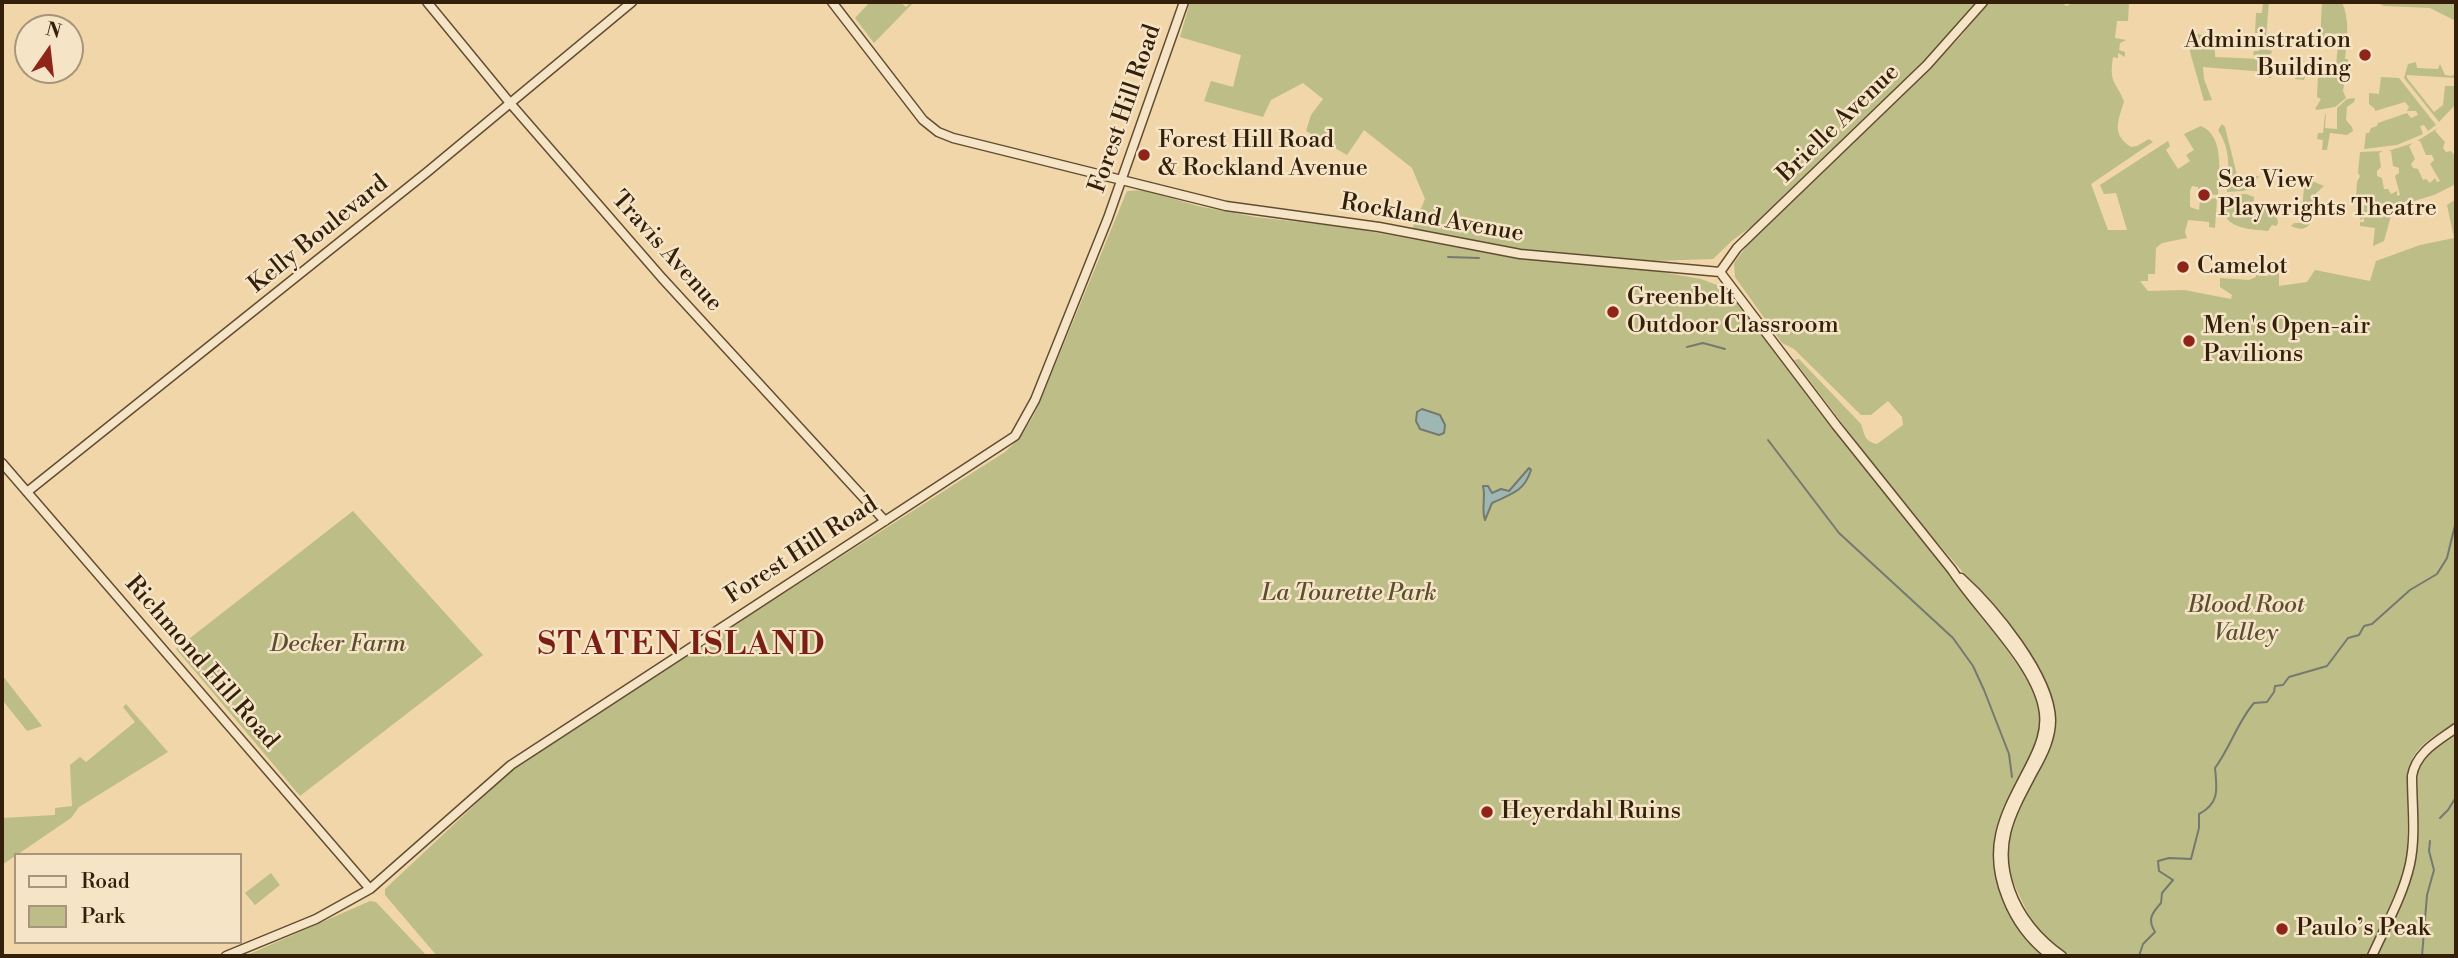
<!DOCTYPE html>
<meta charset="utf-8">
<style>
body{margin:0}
#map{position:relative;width:2458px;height:958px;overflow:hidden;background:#f1d6a9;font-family:"Libre Bodoni",serif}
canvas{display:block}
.frame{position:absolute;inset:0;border:4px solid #331f0a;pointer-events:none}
.legend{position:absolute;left:14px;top:853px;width:228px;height:91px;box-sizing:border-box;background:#f6e4c7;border:2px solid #a8957b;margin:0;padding:9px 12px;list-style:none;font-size:21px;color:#331f0a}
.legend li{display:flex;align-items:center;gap:14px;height:35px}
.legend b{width:35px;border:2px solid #a8957b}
.north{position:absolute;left:14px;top:14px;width:70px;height:70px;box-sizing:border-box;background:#f6e4c7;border:2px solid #a8957b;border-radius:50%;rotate:14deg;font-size:19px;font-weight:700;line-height:28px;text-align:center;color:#331f0a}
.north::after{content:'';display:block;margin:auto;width:24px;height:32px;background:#8f2418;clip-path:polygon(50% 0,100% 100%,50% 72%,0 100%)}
</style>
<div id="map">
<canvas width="2458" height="958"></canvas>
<div class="frame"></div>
<ul class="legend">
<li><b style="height:9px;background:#f6e4c7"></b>Road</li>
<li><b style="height:19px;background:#bcbd87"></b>Park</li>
</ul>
<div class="north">N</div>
</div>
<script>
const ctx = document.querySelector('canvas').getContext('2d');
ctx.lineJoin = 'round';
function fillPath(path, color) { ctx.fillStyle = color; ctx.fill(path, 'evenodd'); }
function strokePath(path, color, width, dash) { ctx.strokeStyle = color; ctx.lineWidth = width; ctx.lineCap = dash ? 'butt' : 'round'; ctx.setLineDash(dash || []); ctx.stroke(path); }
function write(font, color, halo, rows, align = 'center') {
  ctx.font = font + ' "Libre Bodoni",serif'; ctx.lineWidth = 5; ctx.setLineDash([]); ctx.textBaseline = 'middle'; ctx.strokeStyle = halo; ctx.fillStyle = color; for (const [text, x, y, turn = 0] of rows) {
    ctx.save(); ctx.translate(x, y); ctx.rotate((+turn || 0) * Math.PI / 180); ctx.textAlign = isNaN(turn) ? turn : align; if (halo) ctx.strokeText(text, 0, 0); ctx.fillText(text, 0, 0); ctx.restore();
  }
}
const green = new Path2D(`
 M870,2H900L906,7L911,2L912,4L874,43L855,18Z
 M1190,2H1978C1912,82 1832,151 1757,223L1734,239L1713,259L1653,261L1501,248L1412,229L1425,199L1412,168L1364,130L1347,155L1306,131L1311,115L1323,99L1303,83L1271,100L1263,117L1204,101L1211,81L1233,87L1241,55L1180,37Z
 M1988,2H2048L2054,4L2062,2L2066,6L2075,2H2129L2128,21H2117L2115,38L2126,40L2120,43L2119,50L2125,52V57L2118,53V58L2113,57C2109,83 2115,80 2124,101C2119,120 2110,133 2131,147L2137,146L2149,139L2153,142L2091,184L2108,230H2127L2116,193L2104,194L2100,185L2168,141L2170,146L2166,150L2178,169L2190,161L2186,155L2194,150L2184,134L2201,126C2225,136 2219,174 2218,195L2208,194V191L2198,190V187L2192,186L2190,191V207L2199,210L2200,200L2217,198L2215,228L2209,227V222L2188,220L2185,232L2187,238L2162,243L2156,248L2155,274H2148V281H2140L2148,291L2184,290L2231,299L2232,295L2220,287V278L2249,280L2256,277V275L2268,276L2269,272H2279V286L2307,282L2315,270L2370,281L2376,261L2420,245L2454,238L2447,205L2456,199V723C2435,736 2413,745 2408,771L2407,859L2395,894L2367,956H2072L2055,946L2033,924L2009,874L2005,851L2008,831L2049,747L2050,698L2044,680L2032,659L1994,608L1903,503L1794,360L1799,359L1861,424C1865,435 1864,441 1877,444L1903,425L1902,417L1888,401L1871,415H1861L1794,349L1782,343L1735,277L1734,263L1749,243L1941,57L1961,36Z
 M2263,2H2269L2265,49L2272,51L2271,54L2267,55V59L2275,63L2271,78H2269L2266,72L2203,67L2204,79L2212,100L2204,101L2190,52L2191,33L2203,35V43H2215V57L2259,59L2258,67L2263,68V56L2253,55L2254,51H2259L2260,33H2255L2256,13H2262Z
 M2322,2H2342C2350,21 2347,38 2345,59H2348L2347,70L2332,69V66H2336L2339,34L2325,33L2324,43H2320Z
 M2375,2H2456V21L2430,8L2384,6Z
 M2416,62L2417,68L2438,69L2440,64L2445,75L2451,76L2456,74V78L2407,75V78L2434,112L2443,105L2445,86H2456V104L2439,122L2404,78L2408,64Z
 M2297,70L2346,74L2343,91L2346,98L2335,107L2317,110L2315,109L2321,99L2317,97L2318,76L2306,74L2304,80L2295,79L2294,73Z
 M2381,77L2399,78L2436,125L2428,131L2424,125L2420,126L2423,134L2397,145L2364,149L2366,133H2369L2371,128L2377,126L2378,123L2407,113L2411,118L2418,115L2416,111H2407L2409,107L2405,102L2375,111V109L2369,104V93L2379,94Z
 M2355,98L2354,102L2347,107L2346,120L2352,127L2353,131L2347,135L2330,133L2327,150H2322L2323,140L2317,139L2318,133H2323L2325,115L2326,113L2325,128L2337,129V108L2347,99Z
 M2222,124L2225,127L2237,175L2240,177L2239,185H2252L2253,176H2259L2251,189L2243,191L2227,192C2229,169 2231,150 2218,130Z
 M2438,128L2435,131L2445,142L2443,148L2446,152L2451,151L2456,157V184L2434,195L2401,205L2357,202L2358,205L2388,207L2392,211L2390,206L2399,207L2392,212L2384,241L2373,246L2375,228L2360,226V222H2364V218L2360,220L2361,212H2355L2357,182L2360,176L2358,173L2360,152L2383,151L2379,153L2381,167L2377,171V176L2382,178L2384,189H2388L2391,194L2397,191V196L2400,195L2395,176L2399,173V168L2393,166L2391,151H2388L2413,143L2409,146L2415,159L2411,164L2413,168L2418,169L2423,180L2426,179L2430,183L2435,178L2437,182L2440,181L2430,164L2434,160L2432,155H2426L2420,141H2417Z
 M2305,176H2307V179L2324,186L2313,196C2313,212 2315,237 2291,226L2294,223H2301Z
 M1144,190L1198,206L1255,217L1345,227L1522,259L1619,267L1667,273L1701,279L1725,288L1998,637C2016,663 2040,691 2040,724C2040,740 2031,755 2023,769C1996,820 1983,844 2004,901C2012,922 2027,944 2046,956H437L385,895V889L514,768L532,754L1005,452C1021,438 1030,424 1039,404L1127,191Z
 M2246,194L2254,197V203L2278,204L2277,211L2280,215L2277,217L2278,223L2276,226L2272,225L2268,231C2245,229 2213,227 2229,195Z
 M353,511L483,655L300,796L176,649Z
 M2,675L42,726L27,731L4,702L2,703Z
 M126,704L168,752L79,807L71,818L2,865V818L55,815V808L72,806L70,765L80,757L86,762L135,722L123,707Z
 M2456,733V956H2376L2413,869L2418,768L2430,751Z
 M271,873L280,885L255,905L245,893Z
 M370,901L376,902L427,956H245Z`);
const water = new Path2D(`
 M1422,409L1440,415L1445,425L1444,433L1439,435L1420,429L1416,421L1417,412Z
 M1529,468L1531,470C1524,492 1511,494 1492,503L1485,520C1481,509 1486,498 1483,486H1488L1492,493L1501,489L1509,491Z`);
const stream = new Path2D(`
 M1448,257L1479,258
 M1687,347L1703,343L1725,349
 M1768,440L1839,533L1953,638L1973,666L1984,690L2009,754L2012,777
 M2440,818L2448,810L2456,797
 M2139,956L2143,944L2155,932C2147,919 2152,913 2161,903L2162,893L2173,880L2159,871L2158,861L2169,858L2191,859L2199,828V814C2220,803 2217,789 2215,768C2230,748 2238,721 2254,703L2267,702L2274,692L2275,686L2283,685L2289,677L2327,666L2348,638L2359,635L2364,626L2372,624L2410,590L2437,574L2447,558L2456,521
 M2422,956L2427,895L2434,870L2429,851L2430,841`);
const tertiary = new Path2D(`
 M427,2L510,103L662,278L885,521
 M832,2L923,120L938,132L953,138L1226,206L1379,227L1520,254L1720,272L1836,425L1952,570C1978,610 2034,662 2043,707C2048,729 2039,749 2029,768C2005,814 1986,846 2007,898C2016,921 2031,941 2051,956
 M1720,272L1737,248L1927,65L1983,2
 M2,463L370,889
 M27,492L426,173L632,2
 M1961,578C1993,607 2050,675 2051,720C2051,738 2043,754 2034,770C2012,812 1993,842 2010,890C2020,918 2038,939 2062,956
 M226,956L316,919L370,889L511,765L1015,436L1035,400L1108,218L1184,2
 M2372,956C2385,927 2403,896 2410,864C2416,836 2412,805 2412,776C2416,752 2438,741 2456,728`);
const markers = [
 [2365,55,7,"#8f2418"],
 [1144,155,7,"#8f2418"],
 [2204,195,7,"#8f2418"],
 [2183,267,7,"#8f2418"],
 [1613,312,7,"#8f2418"],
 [2189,341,7,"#8f2418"],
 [1487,812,7,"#8f2418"],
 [2282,929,7,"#8f2418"]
];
const poiNames = [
 ["Administration",2351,41,"right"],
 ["Building",2351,69,"right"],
 ["Forest Hill Road",1158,141],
 ["& Rockland Avenue",1158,169],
 ["Sea View",2218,181],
 ["Playwrights Theatre",2218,209],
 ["Camelot",2197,267],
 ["Greenbelt",1627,298],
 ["Outdoor Classroom",1627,326],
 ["Men's Open-air",2203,327],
 ["Pavilions",2203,355],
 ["Heyerdahl Ruins",1501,812],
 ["Paulo’s Peak",2296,929]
];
const streetNames = [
 ["Forest Hill Road",1126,109,-71],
 ["Brielle Avenue",1839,124,-44],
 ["Rockland Avenue",1432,219,10],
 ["Kelly Boulevard",319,235,-39],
 ["Travis Avenue",666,252,48],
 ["Forest Hill Road",802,551,-33],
 ["Richmond Hill Road",201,663,49]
];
const parkNames = [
 ["La Tourette Park",1349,594],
 ["Blood Root",2246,606],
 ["Valley",2246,634],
 ["Decker Farm",338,645]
];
const districtNames = [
 ["STATEN ISLAND",682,646]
];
fillPath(green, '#bcbd87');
fillPath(water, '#9fb7b3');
strokePath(water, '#747a6f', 2);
strokePath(stream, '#747a6f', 2);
strokePath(tertiary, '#624d32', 11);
strokePath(tertiary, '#f6e4c7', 8);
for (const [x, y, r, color] of markers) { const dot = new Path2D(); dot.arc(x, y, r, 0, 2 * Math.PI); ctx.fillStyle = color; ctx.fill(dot); strokePath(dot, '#f6e4c7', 2.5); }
write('24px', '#331f0a', '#f6e4c7', poiNames, 'left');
write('24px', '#331f0a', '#f6e4c7', streetNames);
write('italic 24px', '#5c4e30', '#f6e4c7', parkNames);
ctx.letterSpacing = '2px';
write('bold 32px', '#7a1f14', '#f6e4c7', districtNames);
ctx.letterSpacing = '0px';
</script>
